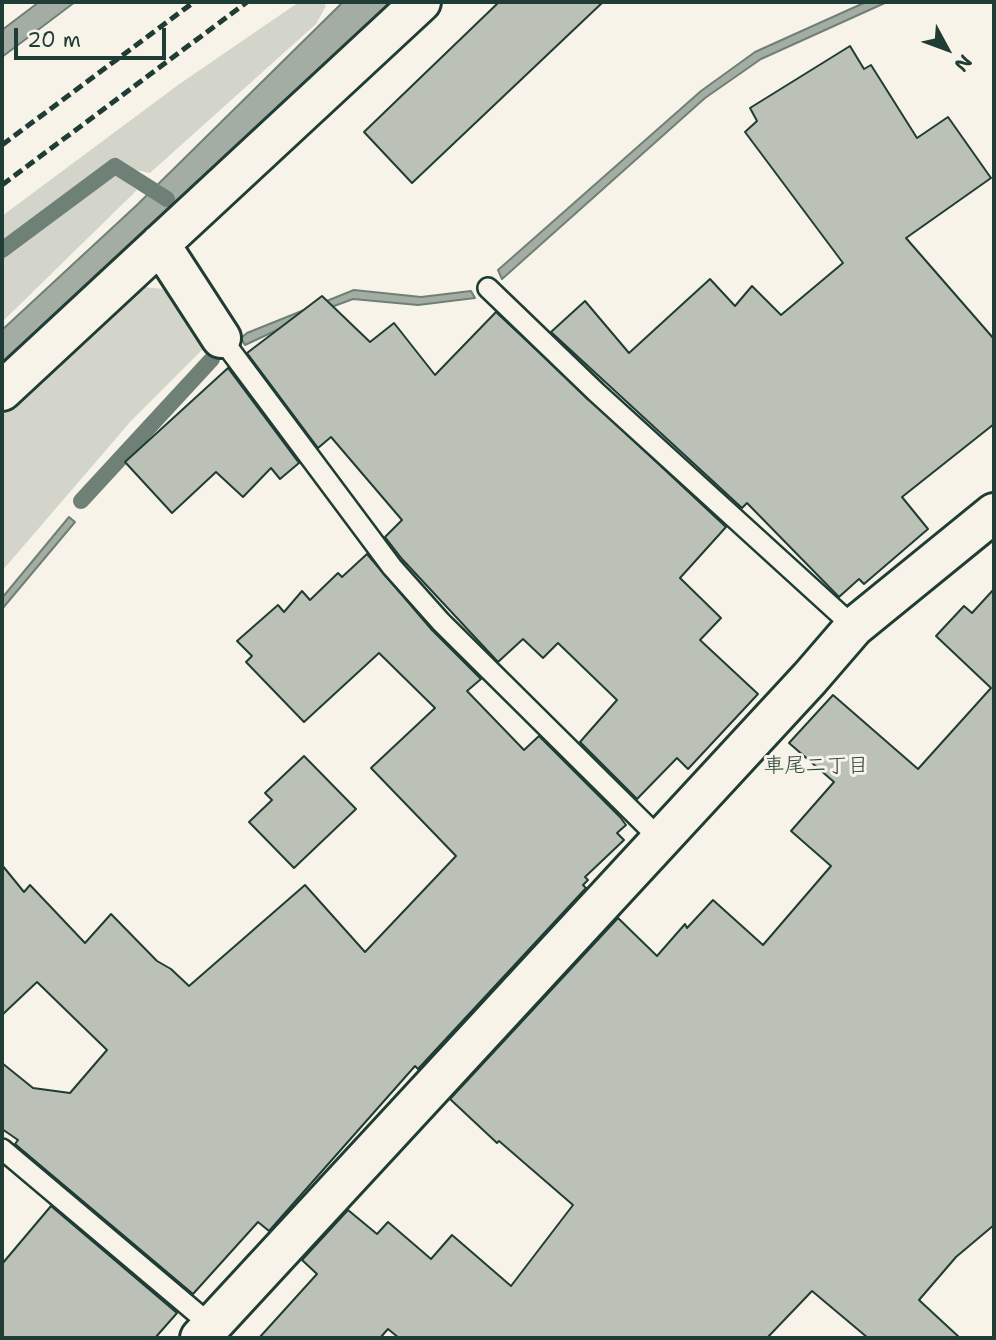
<!DOCTYPE html>
<meta charset="utf-8">
<style>
body{margin:0}
#map{position:relative;width:996px;height:1340px;overflow:hidden;background:#f7f3e8;font-family:"Shantell Sans",sans-serif}
canvas{display:block}
.frame{position:absolute;inset:0;border:4px solid #1f3d34;pointer-events:none}
.north{position:absolute;left:912px;top:14px;width:70px;height:70px;-webkit-text-stroke:5px #f7f3e8;paint-order:stroke;rotate:131deg;font-size:19px;font-weight:700;line-height:28px;text-align:center;color:#1f3d34}
.north::after{content:'';display:block;margin:auto;width:24px;height:32px;background:#1f3d34;clip-path:polygon(50% 0,100% 100%,50% 72%,0 100%)}
.scale{position:absolute;left:14px;top:28px;width:152px;height:32px;box-sizing:border-box;border:4px solid #1f3d34;border-top:0;padding-left:9px;font-size:21px;line-height:24px;white-space:nowrap;color:#1f3d34;-webkit-text-stroke:5px #f7f3e8;paint-order:stroke}
</style>
<div id="map">
<canvas width="996" height="1340"></canvas>
<div class="frame"></div>
<div class="north">N</div>
<div class="scale">20 m</div>
</div>
<script>
const ctx = document.querySelector('canvas').getContext('2d');
ctx.lineJoin = 'round';
function fillPath(path, color) { ctx.fillStyle = color; ctx.fill(path, 'evenodd'); }
function strokePath(path, color, width, dash) { ctx.strokeStyle = color; ctx.lineWidth = width; ctx.lineCap = dash ? 'butt' : 'round'; ctx.setLineDash(dash || []); ctx.stroke(path); }
function write(font, color, halo, rows, align = 'center') {
  ctx.font = font + ' "Shantell Sans","Klee One",sans-serif'; ctx.lineWidth = 6; ctx.setLineDash([]); ctx.textBaseline = 'middle'; ctx.strokeStyle = halo; ctx.fillStyle = color; for (const [text, x, y, turn = 0] of rows) {
    ctx.save(); ctx.translate(x, y); ctx.rotate((+turn || 0) * Math.PI / 180); ctx.textAlign = isNaN(turn) ? turn : align; if (halo) ctx.strokeText(text, 0, 0); ctx.fillText(text, 0, 0); ctx.restore();
  }
}
const green = new Path2D(`
 M299,2H322L326,6L316,24L150,173L108,164L2,243V216L178,85Z
 M116,174L137,190L2,322V255Z
 M134,286L164,289L203,349L131,421L2,571V409Z`);
const water = new Path2D(`
 M39,2H75L2,57V30Z
 M343,2H396L2,374V330L138,204Z
 M866,2H887L761,59L705,98L502,279L498,270L701,91L755,52Z
 M354,290L421,297L471,291L475,298L418,305L353,299L307,316L245,345L241,338L247,333Z
 M69,517L75,522L2,609V598Z`);
const stream = new Path2D(`
 M2,250L115,166L167,199
 M81,501L212,359`);
const building = new Path2D(`
 M499,2H603L412,183L364,132Z
 M850,46L864,69L871,65L917,138L948,117L991,178L906,238L994,339V424L902,497L928,529L864,584L859,579L839,597L747,503L742,508L551,332L585,301L629,353L710,279L735,306L752,286L781,315L843,263L745,132L757,121L750,108Z
 M322,296L370,342L394,323L435,375L496,312L726,527L680,578L721,618L700,640L758,694L688,769L677,758L637,799L580,742L617,700L558,643L543,658L523,639L498,662L402,559L385,537L402,520L331,437L318,448L247,353Z
 M228,368L299,463L280,479L271,468L243,497L216,472L172,513L125,462Z
 M367,554L432,630L481,679L467,691L524,750L539,736L620,817L626,825L617,833L624,840L585,877L588,880L583,885L586,888L418,1069L415,1066L269,1231L258,1222L193,1294L15,1144L18,1140L2,1129V1063L33,1088L70,1093L107,1050L37,982L2,1015V865L24,892L30,885L85,943L111,914L157,961L171,969L189,986L305,885L365,952L456,856L371,768L435,708L379,653L304,722L246,662L252,656L237,641L278,605L284,612L302,591L310,600L338,573L342,577Z
 M994,589V1225L956,1257L919,1300L960,1338H868L812,1291L767,1338H399L388,1329L380,1338H259L317,1274L302,1260L348,1210L377,1234L388,1222L431,1259L452,1235L511,1286L573,1205L499,1141L497,1143L450,1099L618,918L657,956L685,924L687,928L713,900L763,945L831,866L791,831L834,782L789,743L833,695L918,769L991,688L936,636L964,606L972,613Z
 M304,756L356,809L294,868L249,822L272,800L265,793Z
 M51,1206L177,1313L155,1338H2V1264Z`);
const lane = new Path2D(`
 M488,288L596,392L854,627
 M221,338L392,567L441,622L660,839
 M2,1149L212,1326`);
const street = new Path2D(`
 M160,244L221,338
 M2,391L421,2`);
const secondary = new Path2D(`
 M200,1338L810,678L854,627L994,513`);
const rail = new Path2D(`
 M2,145L194,2
 M2,185L247,2`);
const neighbourhoodNames = [
 ["車尾二丁目",816,767]
];
fillPath(green, '#d3d5ca');
fillPath(water, '#a4ada3');
strokePath(water, '#6f8077', 2);
strokePath(stream, '#6f8077', 16);
fillPath(building, '#bbc1b6');
strokePath(building, '#1f3d34', 2);
strokePath(lane, '#1f3d34', 24);
strokePath(street, '#1f3d34', 44);
strokePath(secondary, '#1f3d34', 44);
strokePath(lane, '#f7f3e8', 19);
strokePath(street, '#f7f3e8', 38);
strokePath(secondary, '#f7f3e8', 38);
strokePath(rail, '#1f3d34', 5, [10, 5]);
write('21px', '#1f3d34', '#f7f3e8', neighbourhoodNames);
</script>
